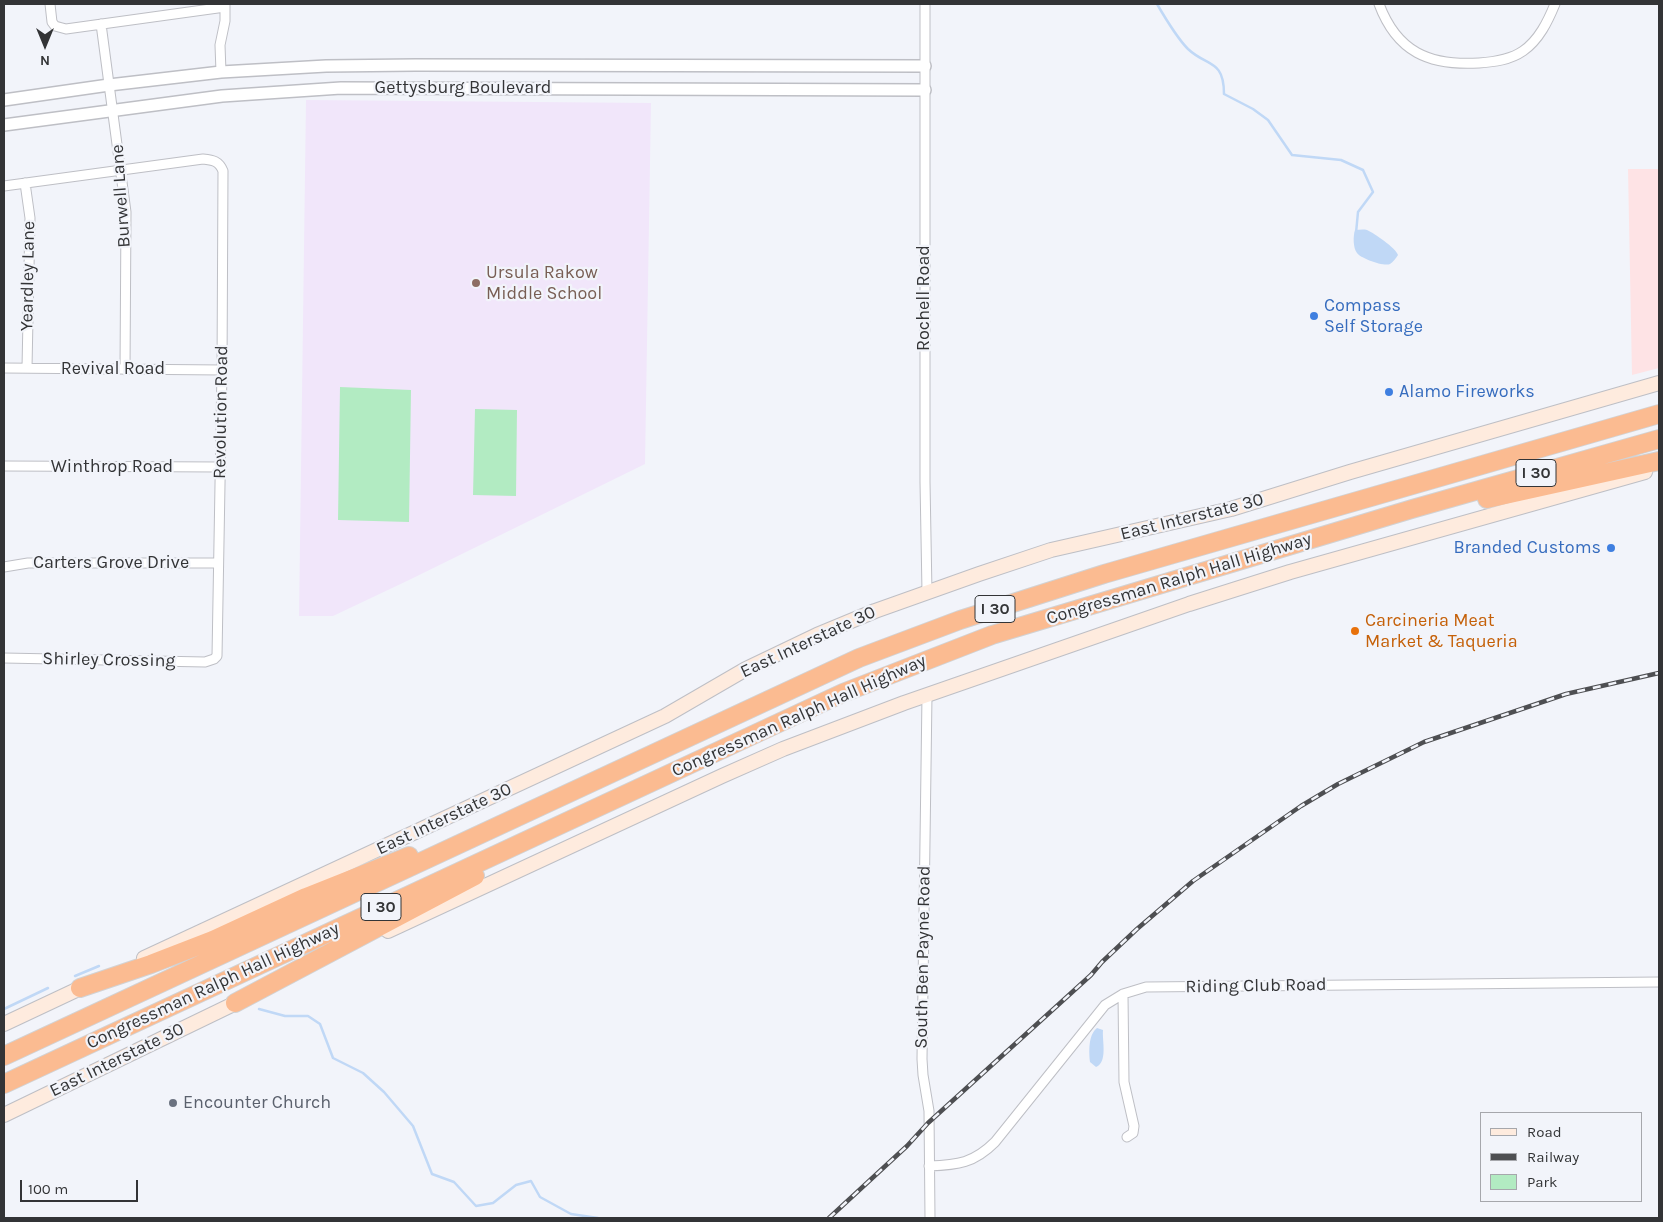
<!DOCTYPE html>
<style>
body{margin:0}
#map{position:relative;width:1663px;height:1222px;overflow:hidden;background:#f2f4fa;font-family:Karla,sans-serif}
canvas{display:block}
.frame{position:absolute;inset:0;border:5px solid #333436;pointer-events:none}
.legend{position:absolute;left:1480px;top:1112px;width:162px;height:90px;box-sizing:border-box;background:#f2f4fa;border:1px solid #a6a7ac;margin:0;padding:6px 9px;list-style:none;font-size:15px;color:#333436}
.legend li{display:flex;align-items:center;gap:10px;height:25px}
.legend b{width:25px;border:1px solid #a6a7ac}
.north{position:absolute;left:20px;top:20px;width:50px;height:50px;-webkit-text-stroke:4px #f2f4fa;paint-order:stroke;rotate:180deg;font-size:14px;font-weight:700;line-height:20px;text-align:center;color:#333436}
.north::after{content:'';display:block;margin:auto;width:18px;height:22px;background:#333436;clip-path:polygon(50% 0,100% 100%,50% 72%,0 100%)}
.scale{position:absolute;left:20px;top:1180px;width:118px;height:22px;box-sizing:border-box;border:2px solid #333436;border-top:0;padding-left:6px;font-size:15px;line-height:18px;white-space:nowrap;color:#333436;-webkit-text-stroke:4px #f2f4fa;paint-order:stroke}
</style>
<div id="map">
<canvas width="1663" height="1222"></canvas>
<div class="frame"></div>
<ul class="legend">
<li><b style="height:6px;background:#feebde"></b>Road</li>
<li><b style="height:6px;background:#4e4f52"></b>Railway</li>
<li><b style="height:14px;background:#b2ebc2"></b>Park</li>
</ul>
<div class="north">N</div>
<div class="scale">100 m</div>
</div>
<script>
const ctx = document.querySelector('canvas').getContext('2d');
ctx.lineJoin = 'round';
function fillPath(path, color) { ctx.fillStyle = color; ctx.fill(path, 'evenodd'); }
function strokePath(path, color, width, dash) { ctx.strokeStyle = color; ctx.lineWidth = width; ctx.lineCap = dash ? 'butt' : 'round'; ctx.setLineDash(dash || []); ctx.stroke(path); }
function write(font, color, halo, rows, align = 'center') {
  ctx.font = font + ' Karla,sans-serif'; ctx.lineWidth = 4.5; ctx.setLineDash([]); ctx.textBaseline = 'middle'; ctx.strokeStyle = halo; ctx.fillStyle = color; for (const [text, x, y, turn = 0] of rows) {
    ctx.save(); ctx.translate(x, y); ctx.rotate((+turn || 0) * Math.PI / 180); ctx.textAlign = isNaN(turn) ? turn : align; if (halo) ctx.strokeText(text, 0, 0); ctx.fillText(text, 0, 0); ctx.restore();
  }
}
const industrial = new Path2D(`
 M1659,4V368L1632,375L1628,169H1659Z`);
const education = new Path2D(`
 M306,100L651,103L645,464L409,580L333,616H299Z`);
const green = new Path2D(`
 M340,387L411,390L409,522L338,520Z
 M475,409L517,410L516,496L473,495Z`);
const water = new Path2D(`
 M1355,230C1359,230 1363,229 1367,230C1374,233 1396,248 1398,255C1396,258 1393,262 1390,264C1384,267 1360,258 1357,253C1353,248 1353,236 1355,230Z
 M1097,1028L1103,1030C1102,1041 1108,1062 1096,1067L1090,1062C1089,1052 1088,1035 1097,1028Z`);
const stream = new Path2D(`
 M1157,4C1164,16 1178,39 1188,49C1207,67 1224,59 1224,94L1253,109L1268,120L1292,155L1341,160L1363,170L1373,192L1358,212L1356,233
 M75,976L99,966
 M4,1009L48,988
 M259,1009L285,1016H308L320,1024L333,1058L363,1073L384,1092L413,1126L432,1174L454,1182L476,1206L493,1203L516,1185L531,1181L540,1197L571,1214L598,1218`);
const minor = new Path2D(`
 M50,4L52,22L55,26L66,29L225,7
 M925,4V482L927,592
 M1379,4C1397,52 1429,66 1479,63C1494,62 1510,60 1523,51C1539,40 1548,21 1555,4
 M101,24L126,212L125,370
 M221,72L220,45L225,21V4
 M25,183L30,218L27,368
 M4,186L203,159C213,160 219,161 223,171L222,370L217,656L214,659L205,662L4,658
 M4,368L222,370
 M4,466L221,467
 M4,567L28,563H218
 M927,695L922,1059L923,1075L929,1111L930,1218
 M1123,994L1124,1082L1134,1126L1133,1133L1127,1137
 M929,1166C958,1165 974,1163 995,1142L1105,1005L1123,994L1146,987L1659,982`);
const tertiary = new Path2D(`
 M4,100L109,85L221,72L326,66L415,65L925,66
 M4,125L222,96L341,88L925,90`);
const secondary = new Path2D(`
 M388,931L722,776L783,749L904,703L1189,604L1290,572L1645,472
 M144,958L665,716L746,669L817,635L875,611L979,574L1051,550L1231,509L1350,472L1659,383
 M4,1024L89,984
 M4,1115L244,999`);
const motorway = new Path2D(`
 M1487,499L1659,461
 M80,988L151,964L213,940L306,897L409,856
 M235,1003L475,876
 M4,1056L859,658L960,620L1104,574L1659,414
 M4,1084L843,693L992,635L1412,509L1659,439`);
const rail = new Path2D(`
 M829,1218L907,1146L928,1123L1091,975L1102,962L1137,929L1193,881L1301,806L1338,784L1424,742L1566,694L1659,673`);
const markers = [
 [476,283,5,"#8d6e63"],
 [1314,316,5,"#3f7fe0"],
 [1389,392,5,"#3f7fe0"],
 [1611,548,5,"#3f7fe0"],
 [1355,631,5,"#e8710a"],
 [173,1103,5,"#6b7280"]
];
const shields = [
 [1536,473,40],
 [995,609,40],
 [381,907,40]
];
const shieldNames = [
 ["I 30",1536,473],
 ["I 30",995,609],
 ["I 30",381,907]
];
const streetNames = [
 ["Gettysburg Boulevard",463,88],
 ["Burwell Lane",121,196,-94],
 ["Yeardley Lane",28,276,-89],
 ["Rochell Road",924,298,-90],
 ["Revival Road",113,369],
 ["Revolution Road",221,412,-89],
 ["Winthrop Road",112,467],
 ["East Interstate 30",1192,517,-14],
 ["Carters Grove Drive",111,563],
 ["Congressman Ralph Hall Highway",1179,579,-17],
 ["East Interstate 30",808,642,-25],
 ["Shirley Crossing",109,660,1],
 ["Congressman Ralph Hall Highway",799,716,-24],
 ["East Interstate 30",444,819,-25],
 ["South Ben Payne Road",923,957,-89],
 ["Congressman Ralph Hall Highway",213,986,-25],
 ["Riding Club Road",1256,986,-1],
 ["East Interstate 30",117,1060,-26]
];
const educationNames = [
 ["Ursula Rakow",486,273],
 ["Middle School",486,294]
];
const shopNames = [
 ["Compass",1324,306],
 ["Self Storage",1324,327],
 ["Alamo Fireworks",1399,392],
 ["Branded Customs",1601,548,"right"]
];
const foodNames = [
 ["Carcineria Meat",1365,621],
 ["Market & Taqueria",1365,642]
];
const worshipNames = [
 ["Encounter Church",183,1103]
];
fillPath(industrial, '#fee3e5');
fillPath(education, '#f1e6fa');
fillPath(green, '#b2ebc2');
fillPath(water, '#c0d8f6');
strokePath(stream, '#c0d8f6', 2.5);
strokePath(minor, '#bebfc5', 11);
strokePath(tertiary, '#bebfc5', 14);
strokePath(secondary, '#bebfc5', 16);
strokePath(motorway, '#d2d2d3', 20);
strokePath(minor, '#fff', 9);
strokePath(tertiary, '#fff', 11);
strokePath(secondary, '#feebde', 14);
strokePath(motorway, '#fbbb91', 18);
strokePath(rail, '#4e4f52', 4.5);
strokePath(rail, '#f2f4fa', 2.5, [8]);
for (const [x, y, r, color] of markers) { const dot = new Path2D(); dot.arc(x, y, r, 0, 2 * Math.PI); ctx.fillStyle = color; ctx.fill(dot); strokePath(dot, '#f2f4fa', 2); }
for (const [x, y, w] of shields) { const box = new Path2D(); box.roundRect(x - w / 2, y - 13.5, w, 27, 4); ctx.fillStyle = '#f2f4fa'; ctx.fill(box); strokePath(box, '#333436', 1); }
write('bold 16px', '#333436', null, shieldNames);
write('18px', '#333436', '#f2f4fa', streetNames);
write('18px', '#785e54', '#f2f4fa', educationNames, 'left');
write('18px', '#366cbe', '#f2f4fa', shopNames, 'left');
write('18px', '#c56008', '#f2f4fa', foodNames, 'left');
write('18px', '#5b616d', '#f2f4fa', worshipNames, 'left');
</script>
